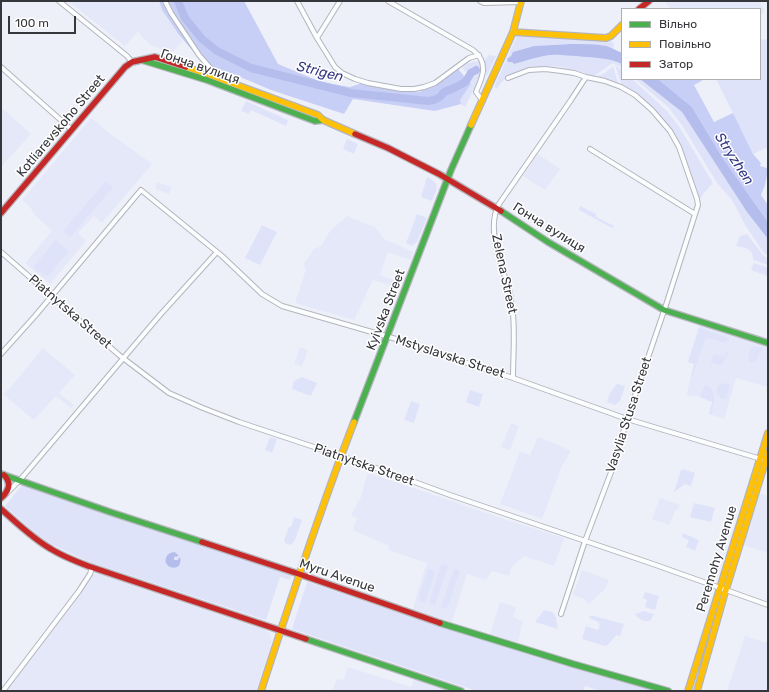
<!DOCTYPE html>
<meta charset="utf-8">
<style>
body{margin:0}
#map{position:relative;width:769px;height:692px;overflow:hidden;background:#eef0f9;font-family:Rubik,sans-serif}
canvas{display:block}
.frame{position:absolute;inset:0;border:2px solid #36373d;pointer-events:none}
.legend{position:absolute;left:621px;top:8px;width:140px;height:72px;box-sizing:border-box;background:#fff;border:1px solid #afafb1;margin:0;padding:5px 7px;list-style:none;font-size:12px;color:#36373d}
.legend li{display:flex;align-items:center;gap:8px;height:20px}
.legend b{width:20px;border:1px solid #afafb1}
.scale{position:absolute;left:8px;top:16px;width:68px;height:18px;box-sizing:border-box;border:2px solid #36373d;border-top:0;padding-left:5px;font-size:12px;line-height:14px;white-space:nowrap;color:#36373d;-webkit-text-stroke:3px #fff;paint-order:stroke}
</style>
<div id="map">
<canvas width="769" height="692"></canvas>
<div class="frame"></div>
<ul class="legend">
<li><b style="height:5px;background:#4caf50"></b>Вільно</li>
<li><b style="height:5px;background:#ffc107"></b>Повільно</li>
<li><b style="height:5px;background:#c62828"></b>Затор</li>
</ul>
<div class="scale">100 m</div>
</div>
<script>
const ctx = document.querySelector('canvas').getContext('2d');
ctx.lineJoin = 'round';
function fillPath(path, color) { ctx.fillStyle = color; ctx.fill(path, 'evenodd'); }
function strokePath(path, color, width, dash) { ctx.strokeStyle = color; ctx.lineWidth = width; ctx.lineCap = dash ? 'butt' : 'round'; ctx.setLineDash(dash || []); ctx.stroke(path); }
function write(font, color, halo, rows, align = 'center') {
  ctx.font = font + ' Rubik,sans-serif'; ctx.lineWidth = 3; ctx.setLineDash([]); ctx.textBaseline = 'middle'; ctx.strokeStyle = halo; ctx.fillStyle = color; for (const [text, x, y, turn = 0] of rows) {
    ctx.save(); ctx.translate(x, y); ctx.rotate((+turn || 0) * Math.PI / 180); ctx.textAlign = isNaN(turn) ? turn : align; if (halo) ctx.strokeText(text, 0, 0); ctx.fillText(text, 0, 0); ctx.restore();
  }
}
const built = new Path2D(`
 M68,1H159L162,10L183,42L171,53L151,45L142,37L138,32L125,46Z
 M665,1H759L765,11L760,16V9H670Z
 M1,107L31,134L1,167Z
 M91,118L112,135L152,164L102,223L94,216L78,233L86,241L50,284L25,263L52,231L34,214L30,207L22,200Z
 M538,154L560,169L545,190L523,176Z
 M157,182L172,187L169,194L155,189Z
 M347,216L375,227L384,239L413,252L411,260L388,252L380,275L401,283L400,288L373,280L354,320L295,303L306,269L303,265L314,249L321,246L330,231Z
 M700,324L768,346V387L736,378L724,419L710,414L709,413L712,403V402L697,396H691L687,395V393L694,364L688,362Z
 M300,347L308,350L302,367L294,364Z
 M43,348L75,375L59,393L74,405L71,408L56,396L34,420L3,394L10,388Z
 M511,423L519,426L510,450L501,447Z
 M538,437L544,439L571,451L562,466L542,519L500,504L520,451L530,455Z
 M367,474H372L507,520L564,538L554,566L524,556L511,568L509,576L492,571L486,580L467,574L452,622L413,609L419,587L427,563L388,550L389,546L353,530L357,518L351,515L361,497Z
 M759,493L768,496V553L743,545Z
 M660,498L680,505L678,509H676L669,525L652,519Z
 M582,570L609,580L605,589L589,604L584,599L573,595Z
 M96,573L241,622L263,629L269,633L271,637L272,642L256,691H5L92,575Z
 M500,602L516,607L513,617L523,621L518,642L490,634Z
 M745,636L766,643L768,639V691H727Z
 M348,667L411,687L414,679L450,691H332L337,679L344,680Z`);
const green = new Path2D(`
 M517,36L611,41L614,44L613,49L607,46L593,45L571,44L534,46L513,52L511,56L507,59L509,62H512L514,64C526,61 539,56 551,55C560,54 567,56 576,56C591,58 608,57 622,64V68L613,63L594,76C579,71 563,66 546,66C537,67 527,71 519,74C507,78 504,78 497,89L494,87Z
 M760,39L768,40V150L766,148L753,154L716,79H760Z
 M489,55L496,56L487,76L484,61Z
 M477,61L482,65V72L465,107L461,104L460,100L471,84L467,79L472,75L474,77L476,76L477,74L476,68L474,66L471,67V72L468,74L462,68C466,64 470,62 477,61Z
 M615,65L622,70V79H632L667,111L680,128L713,183L703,194L699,201L686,159L681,146L672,130L622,86Z
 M613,66L618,83L608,79L597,76L605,73Z
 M635,79H640L682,112L747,211L768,239V255L764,253L745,225L732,200L717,183L682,125L668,107Z
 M246,101L288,120L286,126L251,110L249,114L241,111Z
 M347,139L358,144L354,154L343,149Z
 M427,177C441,184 437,189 432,201L421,197Z
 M106,181L113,187L70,237L63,231Z
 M580,206L596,214V217L614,226L612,228L579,210Z
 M417,214L427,218L417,242L412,246L406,243Z
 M262,225L277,232L260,265L245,258Z
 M747,234L763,255L768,259V265L753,260C753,247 745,248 736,246L740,236Z
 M56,240L67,249L68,252L49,275L45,276L35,269L34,266L55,241Z
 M754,263L768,268V276L753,271L751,269Z
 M699,328L729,338L725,343L706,337L692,377L691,376L694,364L688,362Z
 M753,346L763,348L761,353H759L756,361L752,363L749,361C747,357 750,349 753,346Z
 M726,352H728L723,363L721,365L712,363L710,369H709L714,354L724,357Z
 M302,377L317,383L311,396L292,389L294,381Z
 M725,383L730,385L726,399L719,397C715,390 716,384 725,383Z
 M617,384L625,386L620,401L615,405L607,402L610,393Z
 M705,385L710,387C719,401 710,404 712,415L710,414L709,413L712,403V402L700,397Z
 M470,390L483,394L479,407L466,402Z
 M411,401L420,404L414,423L404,420Z
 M270,437L277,439L272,453L265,450Z
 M683,469L695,473L691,486L685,484L674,492L681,470Z
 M22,485L109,514L291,575L290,580L280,577L266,620L90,562C75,555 59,549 45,540C31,530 18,517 5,506Z
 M694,503L715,508L711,522L690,517Z
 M294,517L302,520L295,540L291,545L285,543L284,540L289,527H291Z
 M683,533L699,540L695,551L686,547L689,540L682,537Z
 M441,564L448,566L435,605L429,603Z
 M428,569L433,570L435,573L425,603L420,601L419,596Z
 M454,569L460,571L447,609L441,607Z
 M307,582L432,624L546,660L656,691H600L585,686L583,691H477L292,629Z
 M645,592L659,596L655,610L645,607L647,600L643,598Z
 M544,610C559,612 555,618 558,629L535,622Z
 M644,611L654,614L651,620C646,623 640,620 636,616L635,614Z
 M590,616H594L624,624L620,636L616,635L608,645L605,646L582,639L586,626L598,630L600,625L598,622L589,618Z`);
const forest = new Path2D(`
 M159,1H244L278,64L321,82L350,87L362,83L419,92L443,80L458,69L471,84L460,100L461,104L435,111L353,99L344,114L271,90L233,74L205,65L179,35L162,10Z
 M658,79H705L694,85L714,122L733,113L753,154L761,163L760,166L767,168L768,170L765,185L761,195L768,205V222L722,157L692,107Z`);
const water = new Path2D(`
 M571,44C583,44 595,44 607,46C612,48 617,51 622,53V64C608,57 591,58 576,56C567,56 560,54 551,55C539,56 526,61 514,64L512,62H508L507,59L511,56L513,52L534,46Z
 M640,79H658L692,107L722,157L768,222V239L747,212L682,112Z
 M174,552L176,553L179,556L174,557V560H178L179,558L180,557C184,573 162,569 166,558C167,554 170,553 174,552Z`);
const river = new Path2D(`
 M178,1L185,18L202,39L217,51L251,68L351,93L428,101L434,100L440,97L444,92L454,88L462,84L466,81L471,73L476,70`);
const street = new Path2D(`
 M59,1L127,56L132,62
 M165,1L171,13L199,55L212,70L213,76
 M297,1L317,38L335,67L342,73L355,79L368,83L401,89H414L424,87L435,83L469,58L479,55
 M388,1L473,50C489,63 483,76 476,92L482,100
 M480,1L484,3L521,2
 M317,38L340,1
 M1,67L72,130
 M508,78L529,70L545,69L561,71L574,73L586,77L605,81L621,87L635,95L652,110L670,131L679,147L697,199L698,205L666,305L627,419L613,467L585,541L561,614
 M590,149L695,214
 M1,252L119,355L169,393L203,408L239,422L371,466L450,495L653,564L768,605
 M1,354L35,316L141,190L222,256L262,294L282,306L396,339L427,350L513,378L627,419L761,459
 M513,378C513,357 515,336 513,314C512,307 511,300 510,293C503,268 485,229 499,204L571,100L586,77
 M7,493L20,480L160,315L217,252
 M3,691L79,591L90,574L92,568`);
const fast = new Path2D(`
 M142,60L207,80L315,121L323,120
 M501,211L548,242L664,310L768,343
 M354,422L451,170L471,125
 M1,474L110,512L202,542
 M440,623L573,664L668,691
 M306,639L461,691`);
const slow = new Path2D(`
 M513,32L606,38L611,36L622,25
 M186,67L210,75L318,115L323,120L355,134
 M471,125L513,32L521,1
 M261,691C290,601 320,510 354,422
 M688,691L768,433
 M697,691L724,596L768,453`);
const jam = new Path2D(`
 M639,9L649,1
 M355,134L388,148L439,174L501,211
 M1,213L125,67L132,62L155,57L186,67
 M1,498C9,491 12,483 4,475
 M1,509C17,523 32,538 51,549C62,556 75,561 88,566L306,639
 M202,542L299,574L440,623`);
const streetNames = [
 ["Гонча вулиця",200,67,19],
 ["Kotliarevskoho Street",61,126,-50],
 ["Гонча вулиця",549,228,32],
 ["Zelena Street",504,274,78],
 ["Kyivska Street",386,310,-69],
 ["Piatnytska Street",70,312,41],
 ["Mstyslavska Street",450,357,18],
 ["Vasylia Stusa Street",629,415,-72],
 ["Piatnytska Street",364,465,19],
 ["Peremohy Avenue",717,559,-73],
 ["Myru Avenue",337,576,19]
];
const waterNames = [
 ["Strigen",320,72,14],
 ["Stryzhen",734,159,57]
];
fillPath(built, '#e4e8f9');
fillPath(green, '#dee3fa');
fillPath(forest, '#c8cff7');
fillPath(water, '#b5bded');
strokePath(river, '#b5bded', 8);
strokePath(street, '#b4b5bc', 6);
strokePath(fast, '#b4b5bc', 8);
strokePath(slow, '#b4b5bc', 8);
strokePath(jam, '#b4b5bc', 8);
strokePath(street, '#fcfdfe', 4);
strokePath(fast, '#4caf50', 5.5);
strokePath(slow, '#ffc107', 5.5);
strokePath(jam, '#c62828', 5.5);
write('13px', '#36373d', '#fff', streetNames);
write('italic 14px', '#343783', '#fff', waterNames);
</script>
